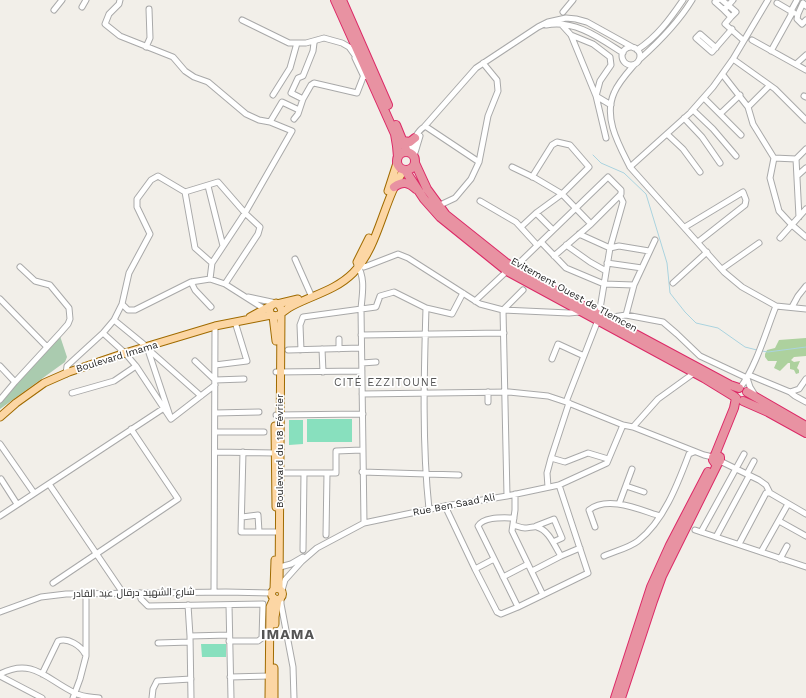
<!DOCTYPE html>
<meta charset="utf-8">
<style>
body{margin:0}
canvas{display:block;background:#f2efe9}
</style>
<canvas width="806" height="698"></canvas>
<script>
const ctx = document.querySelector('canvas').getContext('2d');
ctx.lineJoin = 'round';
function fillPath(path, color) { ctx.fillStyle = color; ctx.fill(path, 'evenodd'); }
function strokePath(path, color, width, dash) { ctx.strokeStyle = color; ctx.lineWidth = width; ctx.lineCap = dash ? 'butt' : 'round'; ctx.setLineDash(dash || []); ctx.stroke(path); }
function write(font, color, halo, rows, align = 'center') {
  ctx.font = font + ' "Work Sans",Cairo,sans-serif'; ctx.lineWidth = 3.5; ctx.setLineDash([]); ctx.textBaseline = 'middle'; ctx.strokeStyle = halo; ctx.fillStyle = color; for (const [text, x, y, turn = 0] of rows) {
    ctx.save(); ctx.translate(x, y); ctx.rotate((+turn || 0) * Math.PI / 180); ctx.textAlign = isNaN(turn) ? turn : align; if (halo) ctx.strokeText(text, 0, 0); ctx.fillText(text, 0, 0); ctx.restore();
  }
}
const forest = new Path2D(`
 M806,338V356L794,357L791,360L794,362L800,361L797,368L799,370V373L796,374L794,370L790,369V363H788L780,371L774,368L777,361H768L765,357V354L767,350L775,348L779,340Z`);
const cemetery = new Path2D(`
 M60,336L67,357L65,362L0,409V403L15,385Z`);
const pitch = new Path2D(`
 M307,419H352V442H307Z
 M289,420H303V444L289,445Z
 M201,644H226V657H202Z`);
const stream = new Path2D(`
 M593,155L601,163L624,173L646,194L667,263L670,293L685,312L696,323L718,328L745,347L757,350
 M762,351L768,352L806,347`);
const minor = new Path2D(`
 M120,0L119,4L109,14L105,24L120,36L173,57L185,71L194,77L208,82L246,114L259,120L270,122L292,131L245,213L212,263
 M718,0L715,2L724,10
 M722,0L736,12L731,17
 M733,0L724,10L731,17L725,24L743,40
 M777,3L794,13
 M806,6L803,3L798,14L797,19L802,24L806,20
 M82,7L86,0
 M54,10L62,0
 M563,12L573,0
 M242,20L289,43H306L324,38L342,43L349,47L359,61
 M561,24L571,35L596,96L606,138
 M546,25C575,19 601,39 623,53
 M571,35L593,44L610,57L611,65L600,81L596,96L611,105
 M752,40L806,70
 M315,41L314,43L313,51L303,76L298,78L291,93L303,99L311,85L314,83L357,93L364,75L367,73
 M146,47L150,38L149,9
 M622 56a9 9 0 1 1 18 0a9 9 0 1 1-18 0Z
 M716,48L700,34L696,38L712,52L732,29
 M637,50C657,37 670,19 683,0
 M771,51L791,15V11L797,0
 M355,58L364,77
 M640,59C660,41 678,23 692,0
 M733,59L775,89L806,120
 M796,64L806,55
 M634,65C627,73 618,83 614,93C603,118 619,145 630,167L724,272L742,287L776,306L806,309
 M723,75L748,107L753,124L774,158L770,178L779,211L792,225L806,237
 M273,95L290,68L297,43
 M804,96L806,97
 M704,98L741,135
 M748,107L769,86
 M693,110L713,129L736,156
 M720,114L740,95
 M684,118L702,137L720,163
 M294,119L298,114L303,99
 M270,122L282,102L299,110
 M425,126L479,162
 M667,134L683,149L700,172
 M410,153C412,144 416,132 424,127L476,68L538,27L548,22L566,18L576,19L587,22L634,48
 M414,156L420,136
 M774,158L796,159L799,217
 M796,159L806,149
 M512,167L535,178L562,194L591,224
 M630,167L690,113L713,87L733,59L768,0
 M798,175L806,168
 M208,186L223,246
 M185,192L218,182L245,213L260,227L258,234L225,284
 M480,201L516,222L537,245
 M438,206L455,198L471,179L479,162L488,116L498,91L497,80L483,63
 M536,213L553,230
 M521,227L536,213L562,194L589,167L570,145L557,142L552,145L532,177
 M685,227L743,192L746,200L745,205L698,242
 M579,234L610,248L619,246L649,251
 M780,238L806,209
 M541,242L566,268L604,284L634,285
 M566,245L590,262L606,271
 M295,259L311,295
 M607,263L642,268
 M360,264L364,267L367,266L398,254L408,258L480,304L503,310L523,290
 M357,265C366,278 362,295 361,309L364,523
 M514,268L608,177L621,190V194L591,224L554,256
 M722,269L759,243
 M210,279L212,263L195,248L185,192L158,176L151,180L137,199V207L150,234L129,273L122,304L128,310H135L191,282L210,279L225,284L266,310
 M191,282L195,290L211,307
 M673,283L707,252
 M248,297L276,303
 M0,299L47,347
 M475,301L507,271
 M792,307L798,296L806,286
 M426,308L452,314L463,293
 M599,315L610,248L623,202L620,196
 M626,315L663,322L677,334L700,356L747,378
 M606,318L626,315L634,285L655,240
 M103,333L125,353L136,366L171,419L147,347L114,320
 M361,335L504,333
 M339,339V349
 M148,349L201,396
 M322,349L323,372
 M288,350L361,348
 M301,350L300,325L303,317L376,307L380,296L394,292L426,308C424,375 422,443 429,509
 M552,359L558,344L584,356
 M195,361L215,380L244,379
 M362,363L376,362
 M215,365L247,361L235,322
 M0,366L15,382
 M276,372L362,371
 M66,374L67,366L103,333L114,320L122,304
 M749,375L790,392L799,389L806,379
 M747,378L750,387L755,395
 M740,388C756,367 766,331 776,306
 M488,392V402
 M790,392L795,396L806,402
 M72,393L114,381L136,366
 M362,394L509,392L548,396L566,402L623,425L633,427L704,455L713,457
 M0,400L15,382L61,332L68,324L70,319L69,308L50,285L35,281L20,267
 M566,402L598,320
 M215,413L259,412
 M276,415L363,414
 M171,419L215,385
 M633,427L658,399L694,373
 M215,432H264
 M0,444L34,493
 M215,452L275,453
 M243,452L241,532H276
 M551,458L569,403
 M720,461L759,480L766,485L770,493L806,514
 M362,472L459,475
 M281,473H336V451L362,450
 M747,474L754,461
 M1,479L17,504
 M49,484L123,593
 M626,486L644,492
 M548,487L547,473L551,458L565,462L588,453L608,459
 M515,494V510L512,531L543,595
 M507,496L503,310L569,313L580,312
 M619,504L632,469
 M445,506L475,569L497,612L501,614L518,607L588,573L559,485
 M0,516L164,408
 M242,517L258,515L259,532
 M514,518C504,518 484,516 478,526L518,607
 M779,521L806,536
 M513,525C517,526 521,528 525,528C529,528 534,526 537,527C549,530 555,547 561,556
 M536,526L554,519L562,538L553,542
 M595,527L589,510C608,495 640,510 660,516
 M695,530L806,567
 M701,532L744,454
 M326,535L327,473
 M716,537L749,476
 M739,544L766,493H770
 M303,550L304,473
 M761,552L788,504
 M604,556C615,551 629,548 638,541C664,521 678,483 689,454L694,452
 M780,559L787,546
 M280,567L291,564L303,557
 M475,569L494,559
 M532,571L561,556L580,548
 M503,577L528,564
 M53,583L178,499L131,429
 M282,590L285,580L302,561L317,548L364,523L445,506L507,496L559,485L607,463L623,425
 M214,592L215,326
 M140,593L141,599L148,606L263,604L262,638L258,641H229
 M281,598V604L293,667L294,698
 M188,605L190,636L191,698
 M229,605L231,698
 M0,612L41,597L66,594L226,592L271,593
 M190,636L229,635
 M158,643L190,642
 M0,674C33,657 47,680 75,693C82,697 91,697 99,698
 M42,674L58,641C68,637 81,646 85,654
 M0,676L42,698
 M230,677L269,676
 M73,698L80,679L86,656V594
 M152,698L153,689L157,681L191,679`);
const major = new Path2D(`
 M388,191L397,163
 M357,262L369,238
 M277,304L298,299
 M282,311L280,306L276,303L272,305L269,309L271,315L277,316C283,313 286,309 292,306C313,295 336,290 353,273C379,247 383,200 404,170
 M273,316L276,341
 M250,317L270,306
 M0,417L16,403L44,383L69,372L125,353L215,326L271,315
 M275,426L276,507
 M271.5 594a5.5 5.5 0 1 1 11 0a5.5 5.5 0 1 1-11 0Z
 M274,589L275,560
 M279,589L281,313
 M275,624V617L278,600
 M269,698L270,607L274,598
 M274,698V668`);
const highway = new Path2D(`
 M335,0L395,134L397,146L398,157
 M342,0L388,105
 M396,125L407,152
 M403,141L410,142L415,138
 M397 161a9 9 0 1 1 18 0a9 9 0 1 1-18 0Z
 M415,163L427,189L446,215L505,262L522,273L553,290L730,385L739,388
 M405,170L424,199L440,217L507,271L704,378L735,397
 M394,187C403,181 408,182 416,189
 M747,392L806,426
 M743,401L768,412L806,433
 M715,455L734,408L736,398
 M615,698L651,587L670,545L708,472
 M621,698L653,601L662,576L718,463L720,461V457L716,455L713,457V460L715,463H718`);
const streetNames = [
 ["Evitement Ouest de Tlemcen",574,295,29],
 ["Boulevard Imama",117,357,-17],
 ["Boulevard du 18 Février",280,451,-90],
 ["Rue Ben Saad Ali",454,505,-11],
 ["شارع الشهيد درقال عبد القادر",134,593,-1]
];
const neighbourhoodNames = [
 ["CITÉ EZZITOUNE",386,383]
];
const districtNames = [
 ["IMAMA",288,635]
];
fillPath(forest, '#add19e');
fillPath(cemetery, '#aacbaf');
fillPath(pitch, '#88e0be');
strokePath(stream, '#aad3df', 1);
strokePath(minor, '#a9a9a9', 7);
strokePath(major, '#a06b00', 9);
strokePath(highway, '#dc2a67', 10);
strokePath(minor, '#fff', 5);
strokePath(major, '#fcd6a4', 7);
strokePath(highway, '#e892a2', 8);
write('10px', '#222', '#fff', streetNames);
ctx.letterSpacing = '1px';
write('11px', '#555', '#fff', neighbourhoodNames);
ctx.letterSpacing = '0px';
ctx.letterSpacing = '1px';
write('bold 14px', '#555', '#fff', districtNames);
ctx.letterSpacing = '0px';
</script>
